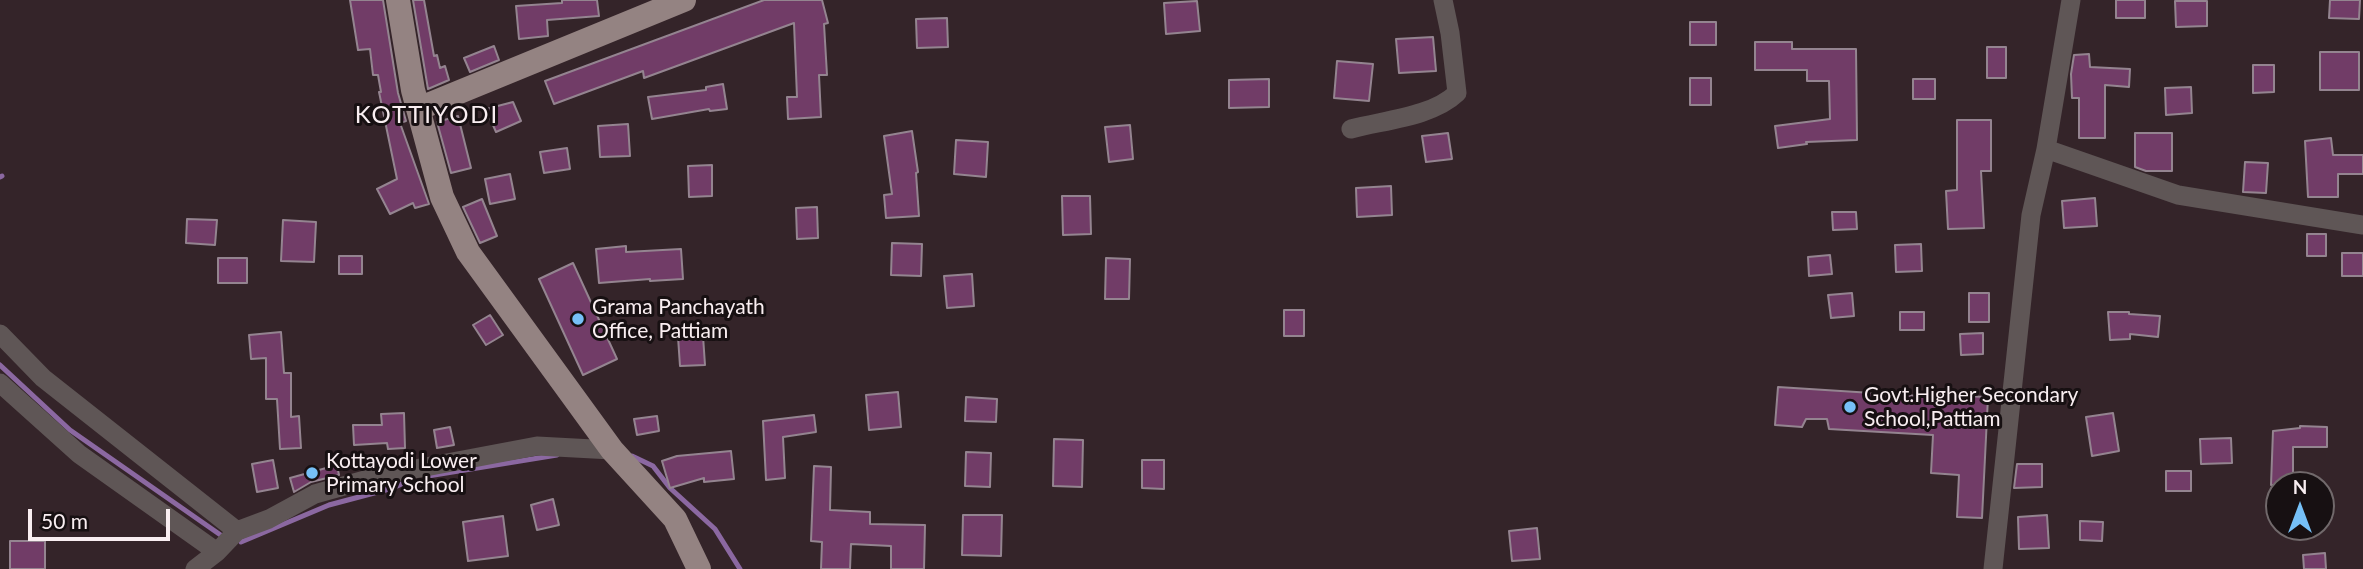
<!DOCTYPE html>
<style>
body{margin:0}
#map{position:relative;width:2363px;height:569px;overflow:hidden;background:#342429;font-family:Lato,sans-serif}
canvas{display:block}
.north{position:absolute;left:2265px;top:471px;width:70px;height:70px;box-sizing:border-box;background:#171012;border:2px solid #71696b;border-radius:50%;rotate:0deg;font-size:19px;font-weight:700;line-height:28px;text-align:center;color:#f9eef1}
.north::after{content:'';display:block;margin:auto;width:24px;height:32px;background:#76c0f7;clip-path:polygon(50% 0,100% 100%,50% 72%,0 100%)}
.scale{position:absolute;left:28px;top:509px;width:142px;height:32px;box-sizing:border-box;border:4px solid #f9eef1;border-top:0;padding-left:9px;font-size:21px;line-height:24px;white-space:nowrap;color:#f9eef1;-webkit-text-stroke:5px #171012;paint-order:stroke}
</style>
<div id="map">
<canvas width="2363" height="569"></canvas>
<div class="north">N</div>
<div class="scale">50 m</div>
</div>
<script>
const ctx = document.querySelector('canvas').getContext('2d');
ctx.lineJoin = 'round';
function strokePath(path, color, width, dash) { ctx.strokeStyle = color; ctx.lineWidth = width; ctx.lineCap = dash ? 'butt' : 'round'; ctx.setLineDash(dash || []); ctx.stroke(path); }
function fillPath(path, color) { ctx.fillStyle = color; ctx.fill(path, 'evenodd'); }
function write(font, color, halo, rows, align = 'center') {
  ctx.font = font + ' Lato,sans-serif'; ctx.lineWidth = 6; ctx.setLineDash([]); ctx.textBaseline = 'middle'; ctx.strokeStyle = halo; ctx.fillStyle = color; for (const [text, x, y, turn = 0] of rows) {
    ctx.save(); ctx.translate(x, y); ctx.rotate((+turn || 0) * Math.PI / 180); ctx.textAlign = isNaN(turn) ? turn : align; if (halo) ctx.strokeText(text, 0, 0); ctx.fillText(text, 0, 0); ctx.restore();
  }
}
const stream = new Path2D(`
 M0,177L2,176
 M0,365L70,430L222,536
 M632,456L653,466L670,488L715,529L740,569
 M428,476L557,455
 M241,542L329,505L393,488L412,479`);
const building = new Path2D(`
 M350,0H383L398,93L406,121L400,123L429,204L415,208L413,203L390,214L377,189L397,179L379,92H381L378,75H373L370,49L358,50Z
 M413,0H424L434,56L437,55L440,68L445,66L449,80L428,89Z
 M562,0H597L599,16L547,20L548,36L519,39L516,6L562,3Z
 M764,0H822L828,23L824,24L827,75H819L821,117L788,119L787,97H797L794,23L644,78L643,71L554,104L545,81Z
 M2116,0H2145V18H2116Z
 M2330,0H2360L2359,19L2329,18Z
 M1197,1L1200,31L1166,34L1164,3Z
 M2175,1H2207V26L2176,27Z
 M947,18L948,47L917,48L916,19Z
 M1690,22H1716V45H1690Z
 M1433,37L1436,71L1399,73L1396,39Z
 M1755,42H1792V49H1856L1857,140L1806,142L1807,144L1778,148L1775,126L1830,119L1829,81H1807V70H1755Z
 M494,46L499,60L470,72L464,58Z
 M1987,47H2006V78H1987Z
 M2320,52H2359V90H2320Z
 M2089,54L2090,67L2130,69L2129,87L2105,85V138H2079V98H2072L2071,74L2074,55Z
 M1337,61L1373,64L1369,101L1334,98Z
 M2253,65H2274V92L2253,93Z
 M1690,78H1711V105H1690Z
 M1269,79V107L1229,108V80Z
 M1913,79H1935V99H1913Z
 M723,84L727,109L710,111L709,109L652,119L648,97L706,90V87Z
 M2191,87L2192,113L2166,115L2165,88Z
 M513,102L521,121L496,132L486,109Z
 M458,116L471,168L451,173L437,122Z
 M1957,120H1991V171H1981L1984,228L1948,229L1946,191L1957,190Z
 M628,124L630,156L600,157L598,126Z
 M1130,125L1133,159L1109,162L1105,127Z
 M912,131L918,172L916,173L919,216L886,218L884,195L892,194L884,136Z
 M1448,133L1452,159L1426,162L1422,136Z
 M2135,133H2172V171H2146L2135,167Z
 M2331,138L2333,155H2363V174H2338V197H2308L2305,141Z
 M956,140L988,142L986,177L954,174Z
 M567,148L570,169L544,173L540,152Z
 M2245,162L2268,163L2266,193L2243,192Z
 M712,165V196L689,197L688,166Z
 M510,174L515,199L490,204L485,179Z
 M1391,186L1392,215L1357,217L1356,188Z
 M1062,196H1090L1091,234L1063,235Z
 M2095,198L2097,226L2064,228L2062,201Z
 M482,199L497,236L480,243L463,207Z
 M817,207L818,238L797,239L796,208Z
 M1832,212H1856L1857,229L1833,230Z
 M187,219L217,220L215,245L186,243Z
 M283,220L316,222L314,262L281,261Z
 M2307,234H2326V256H2307Z
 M892,243L922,244L921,276L891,275Z
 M1921,244L1922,271L1896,272L1895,245Z
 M626,246V252L681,249L683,279L650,281V279L599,283L596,249Z
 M2342,253H2363V276H2342Z
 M1830,255L1832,274L1809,276L1808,257Z
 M339,256H362V274H339Z
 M218,258H247V283H218Z
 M1106,258L1130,259L1129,299H1105Z
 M573,263L617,359L583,375L539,279Z
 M972,274L974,306L947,308L944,276Z
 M1852,293L1854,316L1831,318L1828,295Z
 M1969,293H1989V322H1969Z
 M1284,310H1304V336H1284Z
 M1900,312H1924V330H1900Z
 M2108,312H2129V314L2160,316L2158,337L2130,334V339L2110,340Z
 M490,315L503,335L486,345L473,325Z
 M281,332L284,373H291V417L299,416L301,448L280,449L277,399H266V358L251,359L249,335Z
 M1983,333V354L1961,355L1960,334Z
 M703,336L705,365L680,366L678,337Z
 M1778,387L1935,397V395L1988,397L1982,518L1957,517L1959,475L1931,473L1933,435L1829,429L1827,419H1806L1802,427L1775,425Z
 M898,392L901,427L869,430L866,395Z
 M966,397L997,399L996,422L965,421Z
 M404,413L405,448L388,449L387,443L354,445L353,425H382L381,414Z
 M2113,413L2119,451L2092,456L2086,417Z
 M814,415L816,432L783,437L785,478L766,480L763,421Z
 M657,416L659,431L637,435L634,419Z
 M2300,426L2327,427V447H2293V485H2271L2273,431L2300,428Z
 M450,427L454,445L437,448L434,430Z
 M2231,438L2232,463L2201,464L2200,439Z
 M1054,439L1083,440L1082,487L1053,486Z
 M731,451L734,479L704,482V478L670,488L662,461L677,456Z
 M966,452L991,453L990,487L965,486Z
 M273,460L278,488L257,492L252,464Z
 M1142,460H1164V489L1142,488Z
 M2017,464H2042V487L2014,488Z
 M337,465L339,475L311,482L294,492L290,478Z
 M814,466L831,467L830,510L870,512V524L925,525L924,569H891V546L851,544L850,569H821L822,542L811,541Z
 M2166,471H2191V491H2166Z
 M553,499L559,525L537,530L531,505Z
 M963,515H1002L1001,556L962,555Z
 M2047,515L2049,548L2019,549L2018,517Z
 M503,516L508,556L468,561L463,522Z
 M2080,521L2103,522L2102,541L2080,540Z
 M1537,528L1540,559L1512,561L1509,531Z
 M10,541H45V569H10Z
 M2325,553L2326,569H2304L2303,555Z`);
const minor = new Path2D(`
 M1351,129C1384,120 1432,117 1457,93L1450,33L1443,0
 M2046,149L2178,195L2363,225
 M0,334L43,378L237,531
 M0,383L79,454L217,552
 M195,569L217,552L237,531L269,519L315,494L383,475L537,446L612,450
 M1993,569L2031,215L2046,149L2071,0`);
const major = new Path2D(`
 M398,0L413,90L442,197L468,252L612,450L675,519L699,569
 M418,109L684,0`);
const markers = [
 [578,319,7,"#76c0f7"],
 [1850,407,7,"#76c0f7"],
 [312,473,7,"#76c0f7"]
];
const poiNames = [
 ["Grama Panchayath",592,307],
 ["Office, Pattiam",592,331],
 ["Govt.Higher Secondary",1864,395],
 ["School,Pattiam",1864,419],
 ["Kottayodi Lower",326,461],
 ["Primary School",326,485]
];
const quarterNames = [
 ["KOTTIYODI",427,115]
];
strokePath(stream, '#8b68a1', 5);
fillPath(building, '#713c67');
strokePath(building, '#948490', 2);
strokePath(minor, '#5f5656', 19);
strokePath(major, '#948382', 24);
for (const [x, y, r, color] of markers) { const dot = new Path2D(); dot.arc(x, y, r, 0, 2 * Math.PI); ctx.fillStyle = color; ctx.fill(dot); strokePath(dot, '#171012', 2.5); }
write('21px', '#f9eef1', '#171012', poiNames, 'left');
ctx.letterSpacing = '2px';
write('24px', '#f9eef1', '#171012', quarterNames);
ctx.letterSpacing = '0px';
</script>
